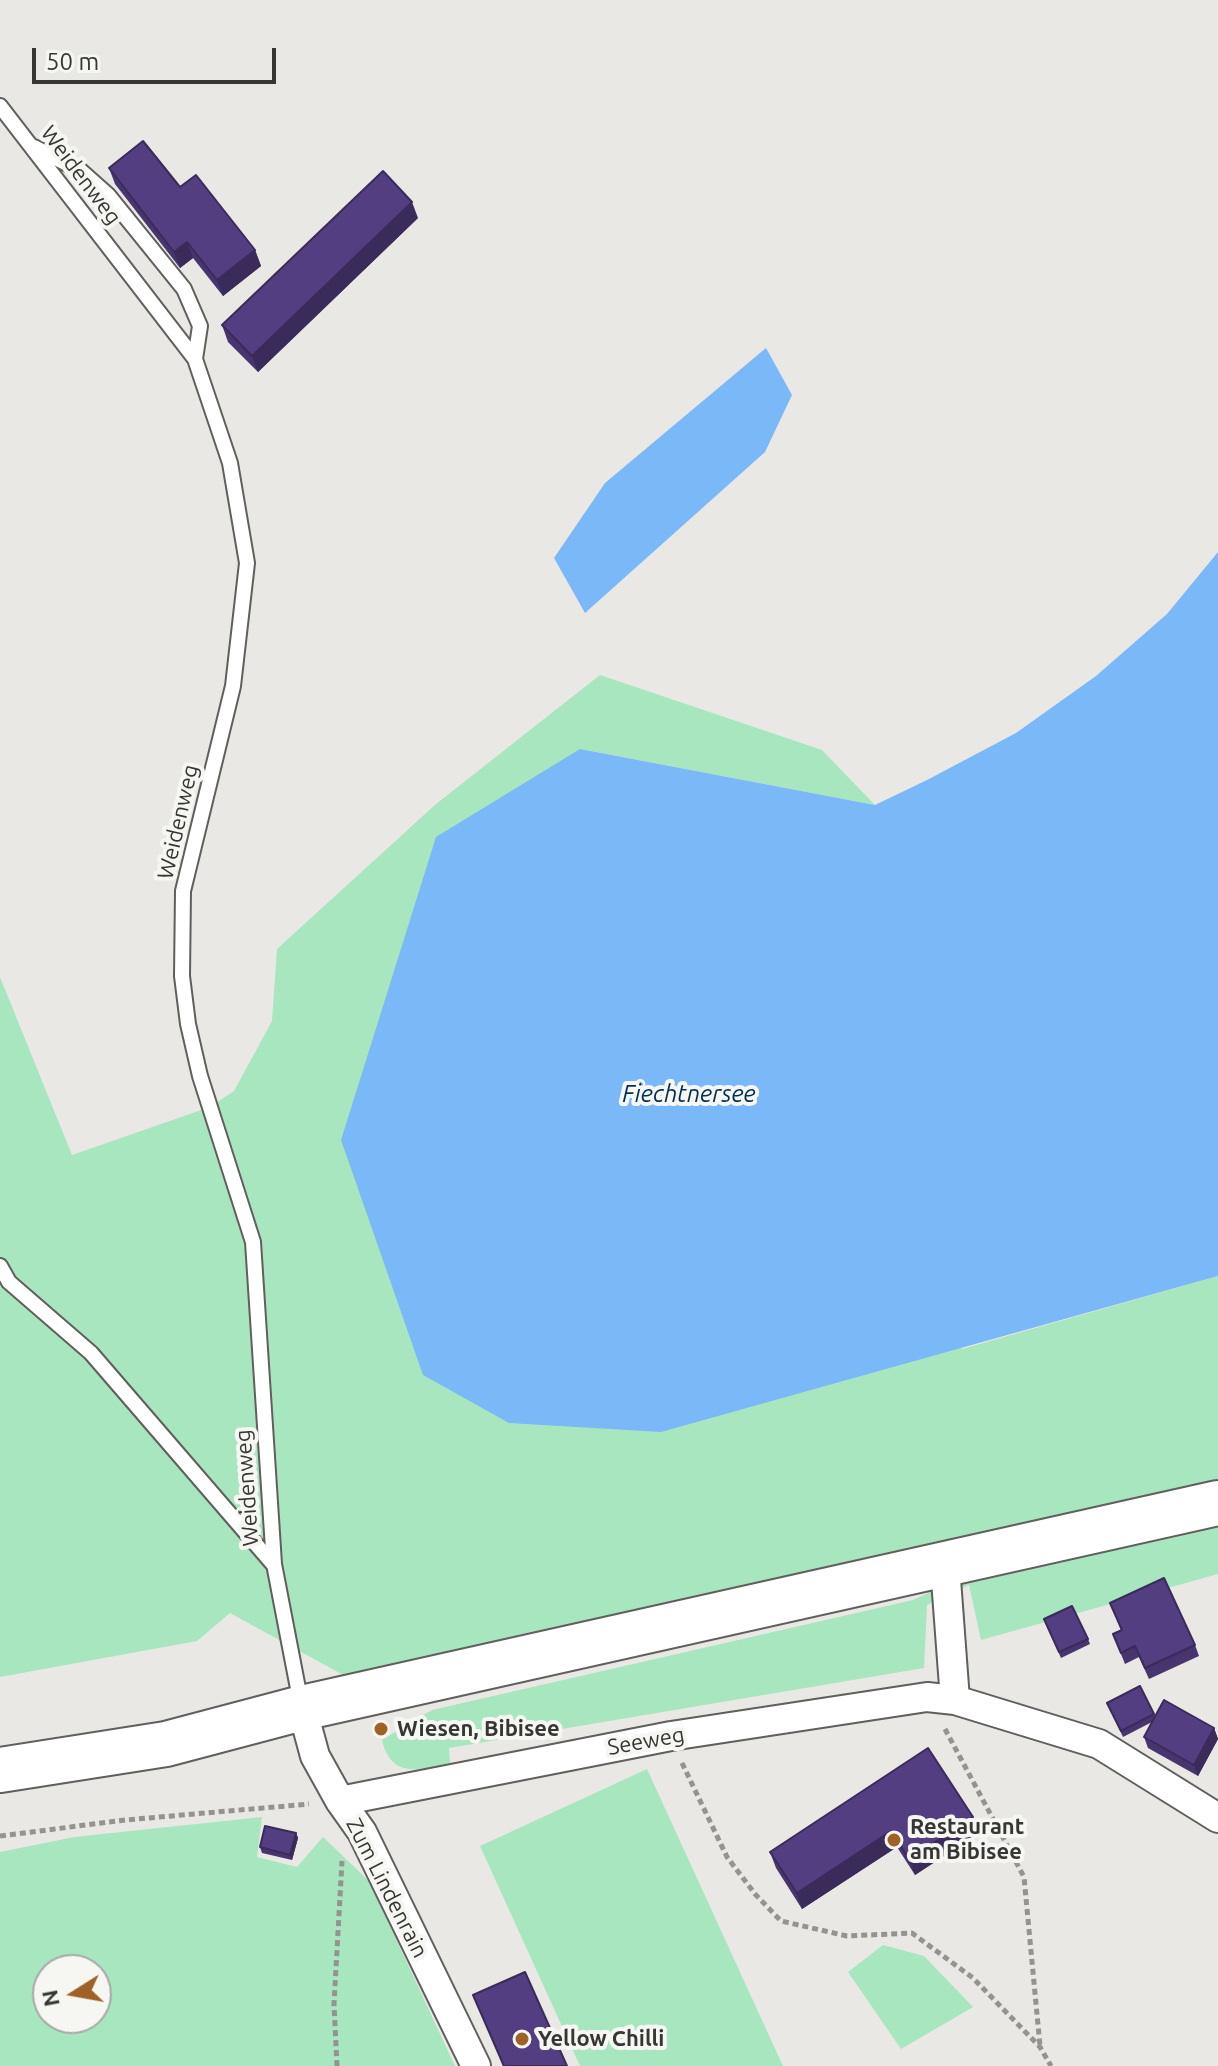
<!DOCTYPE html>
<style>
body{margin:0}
#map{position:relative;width:1218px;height:2066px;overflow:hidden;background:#e9e8e5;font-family:Ubuntu,sans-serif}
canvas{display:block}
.north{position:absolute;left:32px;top:1954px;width:80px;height:80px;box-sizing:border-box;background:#f6f6f2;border:2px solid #a9a9a6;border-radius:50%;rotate:259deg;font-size:22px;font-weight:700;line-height:32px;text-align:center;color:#363634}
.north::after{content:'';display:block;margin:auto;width:28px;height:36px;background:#a06127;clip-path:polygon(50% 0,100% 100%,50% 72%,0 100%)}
.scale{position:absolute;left:32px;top:48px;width:244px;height:36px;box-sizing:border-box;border:4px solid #363634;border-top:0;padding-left:10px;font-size:24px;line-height:28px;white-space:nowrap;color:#363634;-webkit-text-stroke:6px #f6f6f2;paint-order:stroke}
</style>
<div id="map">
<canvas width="1218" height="2066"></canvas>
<div class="north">N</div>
<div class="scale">50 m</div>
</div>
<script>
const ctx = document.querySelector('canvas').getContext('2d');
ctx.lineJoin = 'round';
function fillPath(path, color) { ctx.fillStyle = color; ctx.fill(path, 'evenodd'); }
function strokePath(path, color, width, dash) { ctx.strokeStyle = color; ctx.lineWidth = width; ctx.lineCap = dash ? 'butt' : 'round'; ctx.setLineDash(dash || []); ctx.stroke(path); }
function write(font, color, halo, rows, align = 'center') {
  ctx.font = font + ' Ubuntu,sans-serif'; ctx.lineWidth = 8; ctx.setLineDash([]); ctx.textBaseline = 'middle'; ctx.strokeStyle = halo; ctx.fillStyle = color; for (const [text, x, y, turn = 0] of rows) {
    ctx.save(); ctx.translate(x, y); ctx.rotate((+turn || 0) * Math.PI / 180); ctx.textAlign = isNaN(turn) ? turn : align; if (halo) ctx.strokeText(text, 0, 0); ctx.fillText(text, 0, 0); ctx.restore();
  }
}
const green = new Path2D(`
 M600,675L822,750L875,805L580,749L962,1349L1218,1276V1574L981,1640L969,1585L927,1605L924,1668L449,1748L450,1763C419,1770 391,1779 382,1740L432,1710L913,1600L1119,1503L345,1676L230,1613L197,1641L0,1677V977L72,1155L210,1107L234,1091L272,1021L277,949L436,804Z
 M647,1769L783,2066H580L480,1846Z
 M262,1817L257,1857L297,1867L323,1837L369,1881L455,2066H0V1852L74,1837ZM48,1970H96V2018H48Z
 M883,1945L924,1956L973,2007L901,2049L848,1972Z`);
const water = new Path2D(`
 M766,348L792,395L765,452L585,613L554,558L605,483Z
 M1218,552V1276L661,1432L509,1423L423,1375L341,1140L436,837L580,749L875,805L927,780L1016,733L1096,676L1167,614Z`);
const path = new Path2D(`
 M945,1729L1024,1877L1040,2046
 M682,1763L727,1857L755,1894L781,1921L847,1936L912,1933L973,1978L1040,2047L1051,2066
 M0,1836L125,1820L309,1804
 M337,2066L334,2004L342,1861`);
const service = new Path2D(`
 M0,106L195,359L230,463L247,563L233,686L183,891L182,976L188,1024L200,1076L253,1242L274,1564L301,1704
 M34,147L81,171L108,195L184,289L200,326L195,359
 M0,1266L9,1282L91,1353L273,1564`);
const minor = new Path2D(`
 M945,1566L955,1700
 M302,1708L315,1756L340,1801L362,1832L476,2066
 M340,1801L671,1736L927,1697L955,1700L1099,1744L1218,1818`);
const primary = new Path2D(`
 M0,1770L166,1744L302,1708L1218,1503`);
const wall = new Path2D(`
 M109,168L180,187L255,250L261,266L223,296L193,258L180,268L115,184Z
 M418,218L258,372L228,342L222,325Z
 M1110,1603L1195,1645L1199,1656L1149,1679L1139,1657L1125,1664L1113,1634L1121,1630Z
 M1046,1624L1088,1639L1090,1644L1061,1658Z
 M1140,1686L1155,1716L1214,1728L1218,1739L1198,1776L1148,1748L1144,1737L1152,1722L1123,1737L1107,1703Z
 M928,1748L979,1833L915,1875L897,1847L802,1909L776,1868L770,1852Z
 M296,1833L298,1838L292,1860L262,1853L260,1847Z
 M473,1995L567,2066H503Z`);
const shadedWall = new Path2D(`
 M412,202L418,218L258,372L252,356Z
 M187,242L193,258L180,268L174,252Z
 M255,250L261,266L223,296L217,280Z
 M1214,1728L1218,1739L1198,1776L1194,1765Z
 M973,1817L979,1833L915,1875L909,1859Z
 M891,1831L897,1847L802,1909L797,1893Z
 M296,1833L298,1838L292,1860L290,1855Z`);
const building = new Path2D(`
 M143,141L180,187L196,175L255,250L217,280L187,242L174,252L109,168Z
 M383,171L412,202L252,356L222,325Z
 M1164,1578L1195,1645L1145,1668L1135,1646L1121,1653L1113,1634L1122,1630L1110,1603Z
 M1072,1606L1088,1639L1059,1652L1044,1619Z
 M1140,1686L1154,1714L1121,1731L1107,1703Z
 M1164,1700L1214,1728L1194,1765L1144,1737Z
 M928,1748L973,1817L909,1859L891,1831L797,1893L770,1852Z
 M265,1826L296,1833L290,1855L260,1847Z
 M525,1972L567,2066H504L473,1995Z`);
const markers = [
 [381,1729,8,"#a06127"],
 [894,1840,8,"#a06127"],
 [522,2039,8,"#a06127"]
];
const streetNames = [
 ["Weidenweg",81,175,53],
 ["Weidenweg",178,822,-77],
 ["Weidenweg",247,1488,-94],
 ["Seeweg",646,1741,-10],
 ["Zum Lindenrain",387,1888,63]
];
const poiNames = [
 ["Wiesen, Bibisee",397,1729],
 ["Restaurant",910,1827],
 ["am Bibisee",910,1852],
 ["Yellow Chilli",538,2039]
];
const waterNames = [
 ["Fiechtnersee",689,1094]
];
fillPath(green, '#a8e6bf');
fillPath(water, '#7bb8f7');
strokePath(service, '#605f5c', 18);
strokePath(minor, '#605f5c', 32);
strokePath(primary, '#605f5c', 48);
strokePath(path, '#949390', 5, [6, 4]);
strokePath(service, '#fff', 14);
strokePath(minor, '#fff', 28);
strokePath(primary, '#fff', 44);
fillPath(wall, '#483570');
fillPath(shadedWall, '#3b2b5b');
fillPath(building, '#543e82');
strokePath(building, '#3b2b5b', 2);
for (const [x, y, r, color] of markers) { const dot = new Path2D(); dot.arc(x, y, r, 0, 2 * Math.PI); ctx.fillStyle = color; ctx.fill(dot); strokePath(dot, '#f6f6f2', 3); }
write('22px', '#363634', '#f6f6f2', streetNames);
write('bold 22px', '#363634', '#f6f6f2', poiNames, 'left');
write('italic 24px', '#012f56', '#f6f6f2', waterNames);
</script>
